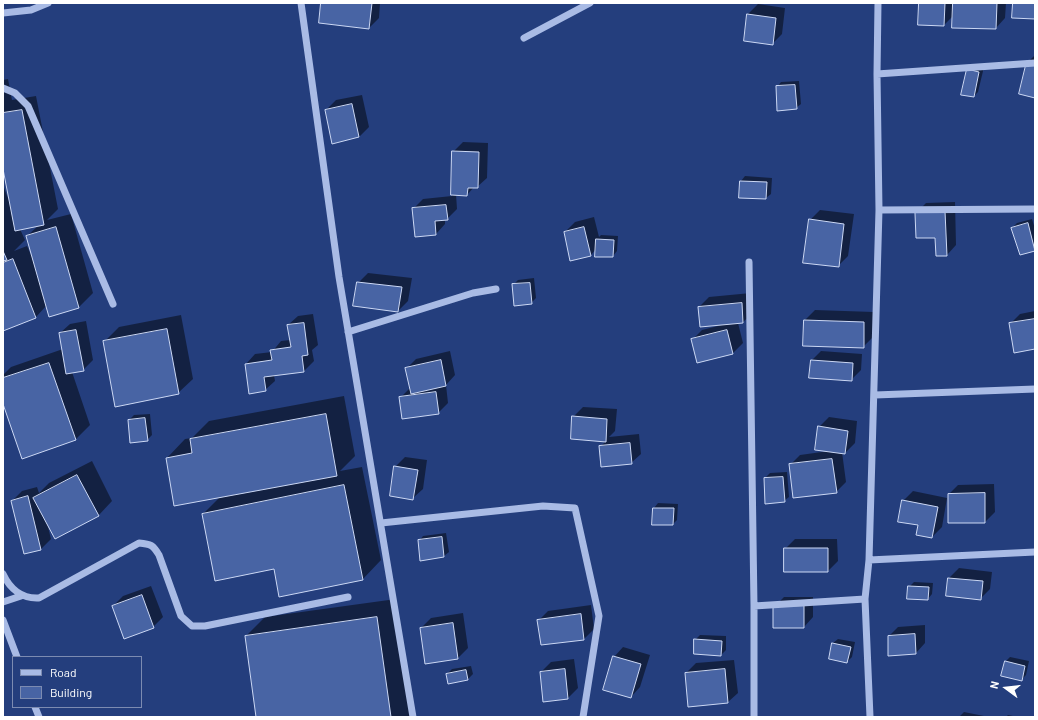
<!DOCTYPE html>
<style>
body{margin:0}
#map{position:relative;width:1038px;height:720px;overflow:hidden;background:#243e7d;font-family:Barlow,sans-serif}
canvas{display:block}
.frame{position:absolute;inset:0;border:4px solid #fff;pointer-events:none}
.legend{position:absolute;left:12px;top:656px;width:130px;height:52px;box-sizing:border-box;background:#243e7d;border:1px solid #7c8bb1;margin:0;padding:5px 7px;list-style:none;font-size:12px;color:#fff}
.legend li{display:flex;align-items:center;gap:8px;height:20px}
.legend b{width:20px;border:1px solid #7c8bb1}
.north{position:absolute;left:986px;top:668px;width:40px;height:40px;-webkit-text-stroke:3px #243e7d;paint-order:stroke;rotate:285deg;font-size:11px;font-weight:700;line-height:16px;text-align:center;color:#fff}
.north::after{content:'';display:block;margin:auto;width:14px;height:18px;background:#fff;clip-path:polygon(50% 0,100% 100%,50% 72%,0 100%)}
</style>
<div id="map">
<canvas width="1038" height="720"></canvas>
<div class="frame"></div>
<ul class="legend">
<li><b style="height:5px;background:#a9bbe5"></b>Road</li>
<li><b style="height:11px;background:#4864a4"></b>Building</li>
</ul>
<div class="north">N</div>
</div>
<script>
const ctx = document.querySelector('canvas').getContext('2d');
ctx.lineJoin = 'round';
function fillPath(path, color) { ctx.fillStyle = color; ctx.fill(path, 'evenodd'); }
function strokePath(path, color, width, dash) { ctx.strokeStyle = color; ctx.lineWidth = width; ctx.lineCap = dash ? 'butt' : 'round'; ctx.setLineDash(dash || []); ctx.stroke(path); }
const shadow = new Path2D(`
 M322,3H380L379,18L369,28Z
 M920,3H1006L1005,18L996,28L953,16L944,25Z
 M758,4L785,8L782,34L772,44L745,40L748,14Z
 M1035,55V97L1028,62Z
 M972,65L984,67L978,92L974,96Z
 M8,79L12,100L36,96L58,209L47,220L71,214L93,293L79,307L50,316L47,305L36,317L6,329L3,332V185L9,201L3,164V80ZM39,225L27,236L32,255H31L27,246L14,251L25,240L20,229Z
 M799,81L801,104L796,108L777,87L781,82Z
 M362,95L369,127L359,137L326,110L336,100Z
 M463,142L488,143L487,178L477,187H474L467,195L456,194L457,209L447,219H445V224L436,234L413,209L423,199L452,196L453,152Z
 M745,176L772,178L771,194L766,198L741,181Z
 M955,202L956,245L947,255L936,236L916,213L926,203Z
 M820,210L854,214L848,256L838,266L810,220Z
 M594,217L599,237L601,235L618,236L617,251L613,256L596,249L591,255L565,232L575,222Z
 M1032,219L1035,229V250L1020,254L1012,228L1017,223Z
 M368,273L412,278L408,301L398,311L354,305L358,283Z
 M534,278L536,298L531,303L513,285L518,280Z
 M751,293L753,313L743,322L738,323L743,343L733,353L693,339L702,330L718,326L699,307L709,297Z
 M815,310L874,312L873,337L863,347L805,320Z
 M1035,311V348L1010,324L1020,314Z
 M313,314L318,345L312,350L314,361L304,371L274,375L275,381L265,390L246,364L255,354L272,352L281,341L290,340L288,325L298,316Z
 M181,315L193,379L178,393L104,342L119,327Z
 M86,321L93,360L83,370L72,372L90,425L75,440L3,400V375L11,367L63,349L60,333L70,324Z
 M450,351L455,375L446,385L448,403L438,413L400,398L410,388L406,369L416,359Z
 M821,351L862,354L861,370L851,380L812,360Z
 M344,396L355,456L340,471L362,467L381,560L363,579L275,567L203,514L221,496L167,458L185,439L192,438L209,421Z
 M583,407L617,409L615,431L609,437L639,434L641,454L631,463L600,447L606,441L573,417Z
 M150,414L152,435L147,440L129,420L134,415Z
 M829,417L857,421L855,443L845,453L842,452L846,482L836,492L790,465L800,455L829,451L819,427Z
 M405,457L427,460L423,489L413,498L395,467Z
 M92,461L112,501L98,516L47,523L51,539L41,549L25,553L12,501L22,491L37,487L39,493L49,483Z
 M787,472L789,497L784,501L765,478L770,473Z
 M994,484L995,512L985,522L949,494L958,485Z
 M913,491L947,498L942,527L932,537L919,525L903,501Z
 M658,503L678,504L677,520L673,524H653L654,508Z
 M446,533L449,552L444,556L421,560L419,541L423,536Z
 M795,539H837L838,561L828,571L785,549Z
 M959,568L992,572L990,589L980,599L947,595L949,578Z
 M914,582L933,583L932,594L928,599L909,587Z
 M151,586L163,617L153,627L113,606L123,596Z
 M784,597H813V617L804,627L774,607Z
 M396,599L412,717H257L246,636L265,617Z
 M591,605L594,629L584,639L538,621L548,611Z
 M463,613L468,648L458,658L421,628L431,618Z
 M925,625V643L916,653L889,636L898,627Z
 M700,635L726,636V650L721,655L695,640Z
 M838,639L855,642L852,657L847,662L830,659L833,643Z
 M623,647L650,655L640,687L631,697L614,657Z
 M1010,657L1029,661L1026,675L1021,680L1006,661Z
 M574,659L578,688L568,698L541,672L551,662Z
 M734,660L738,693L728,702L686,673L696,663Z
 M471,666L473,674L468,679L449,683L447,674L452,669Z
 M964,712L989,717H959Z
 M1008,715L1018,717H1006Z`);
const building = new Path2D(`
 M321,3H372L369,29L319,23Z
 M919,3H945L944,26L918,25Z
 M953,3H997L996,29L952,28Z
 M1013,3H1035V19L1012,18Z
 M747,14L776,18L773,45L744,41Z
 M1027,61L1035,63V98L1019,94Z
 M967,69L979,72L974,97L961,95Z
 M795,85L797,109L777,111L776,86Z
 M352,104L359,137L332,144L325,110Z
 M22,110L44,225L15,231L3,169V113Z
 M452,151L479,152L478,188H468L467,196L451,195Z
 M740,181L767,182L766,199L739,198Z
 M446,205L448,220L435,221L436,235L415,237L412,208Z
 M945,211L947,256H936L935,238H916L915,213Z
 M809,219L844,224L839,267L803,263Z
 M1028,223L1035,251L1020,255L1011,228Z
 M56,227L79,308L49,317L26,236Z
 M584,227L591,256L570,261L564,232Z
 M596,239L614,240L613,257H595Z
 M3,251L7,260L3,261Z
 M13,259L36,318L3,331V263Z
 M357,282L402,287L398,312L353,306Z
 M530,283L532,304L514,306L512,284Z
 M742,303L743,323L700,327L698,307Z
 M1035,319V349L1014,353L1009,323Z
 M804,320L864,322V348L803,346Z
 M304,323L308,355L302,356L304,372L264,377L266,391L249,394L245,364L272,360L270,350L291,347L287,325Z
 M167,329L179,394L115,407L103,341Z
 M76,330L84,371L66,374L59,333Z
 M727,330L733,354L697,363L691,339Z
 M441,360L446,386L411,394L405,368Z
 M811,360L853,363L852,381L809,378Z
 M49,363L76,440L22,459L3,404V378Z
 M436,392L439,414L402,419L399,397Z
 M326,414L337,476L174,506L166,458L192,453L190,439Z
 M572,416L607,419L606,442L571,439Z
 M145,418L148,441L130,443L128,420Z
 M818,426L848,431L845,454L815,450Z
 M630,443L632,464L601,467L599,446Z
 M832,459L837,493L793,498L789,464Z
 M394,466L418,470L413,500L390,496Z
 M77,475L99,516L55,539L33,498Z
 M783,477L785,502L765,504L764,478Z
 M344,485L363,580L279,597L274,569L215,581L202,514Z
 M985,493V523H948V494Z
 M28,496L41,550L24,554L11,501Z
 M902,500L938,507L932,538L916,535L918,525L898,522Z
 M653,508H674L673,525H652Z
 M442,537L444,557L420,561L418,540Z
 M784,548H828V572H784Z
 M948,578L983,581L981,600L946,596Z
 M908,586L929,587L928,600L907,599Z
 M142,595L154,628L124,639L112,606Z
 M804,606V628H773V607Z
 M581,614L584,640L541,645L537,620Z
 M377,617L391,717H256L245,636Z
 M453,623L458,659L425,664L420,628Z
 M915,634L916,654L888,656V636Z
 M694,639L722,641L721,656L694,654Z
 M832,643L851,647L847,663L829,659Z
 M613,656L641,664L631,698L603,690Z
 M1005,661L1025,666L1022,681L1001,676Z
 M565,669L568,699L543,702L540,672Z
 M725,669L728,703L688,707L685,673Z
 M466,670L468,680L448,684L446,674Z`);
const minor = new Path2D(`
 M301,3L339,277L413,717
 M3,13L31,10L48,3
 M524,38L590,3
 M877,74L1035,63
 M3,88L15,93L28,106L113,304
 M879,210L1035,209
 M749,262L754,606L865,599
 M348,332L473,293L496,289
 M875,395L1035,389
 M381,523L543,506L575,508L599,616L583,717
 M869,560L1035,552
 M3,574C10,589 22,599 39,598L139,543C151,544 153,545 159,555L181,616L192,626H205L348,597
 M3,602L21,596
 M754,606V717
 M3,620L17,657
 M35,707L39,717
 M870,717L865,599L869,560L879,210L877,74L878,3`);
fillPath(shadow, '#0007');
fillPath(building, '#4864a4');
strokePath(building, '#ccd8f4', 1);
strokePath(minor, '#a9bbe5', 7);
</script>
